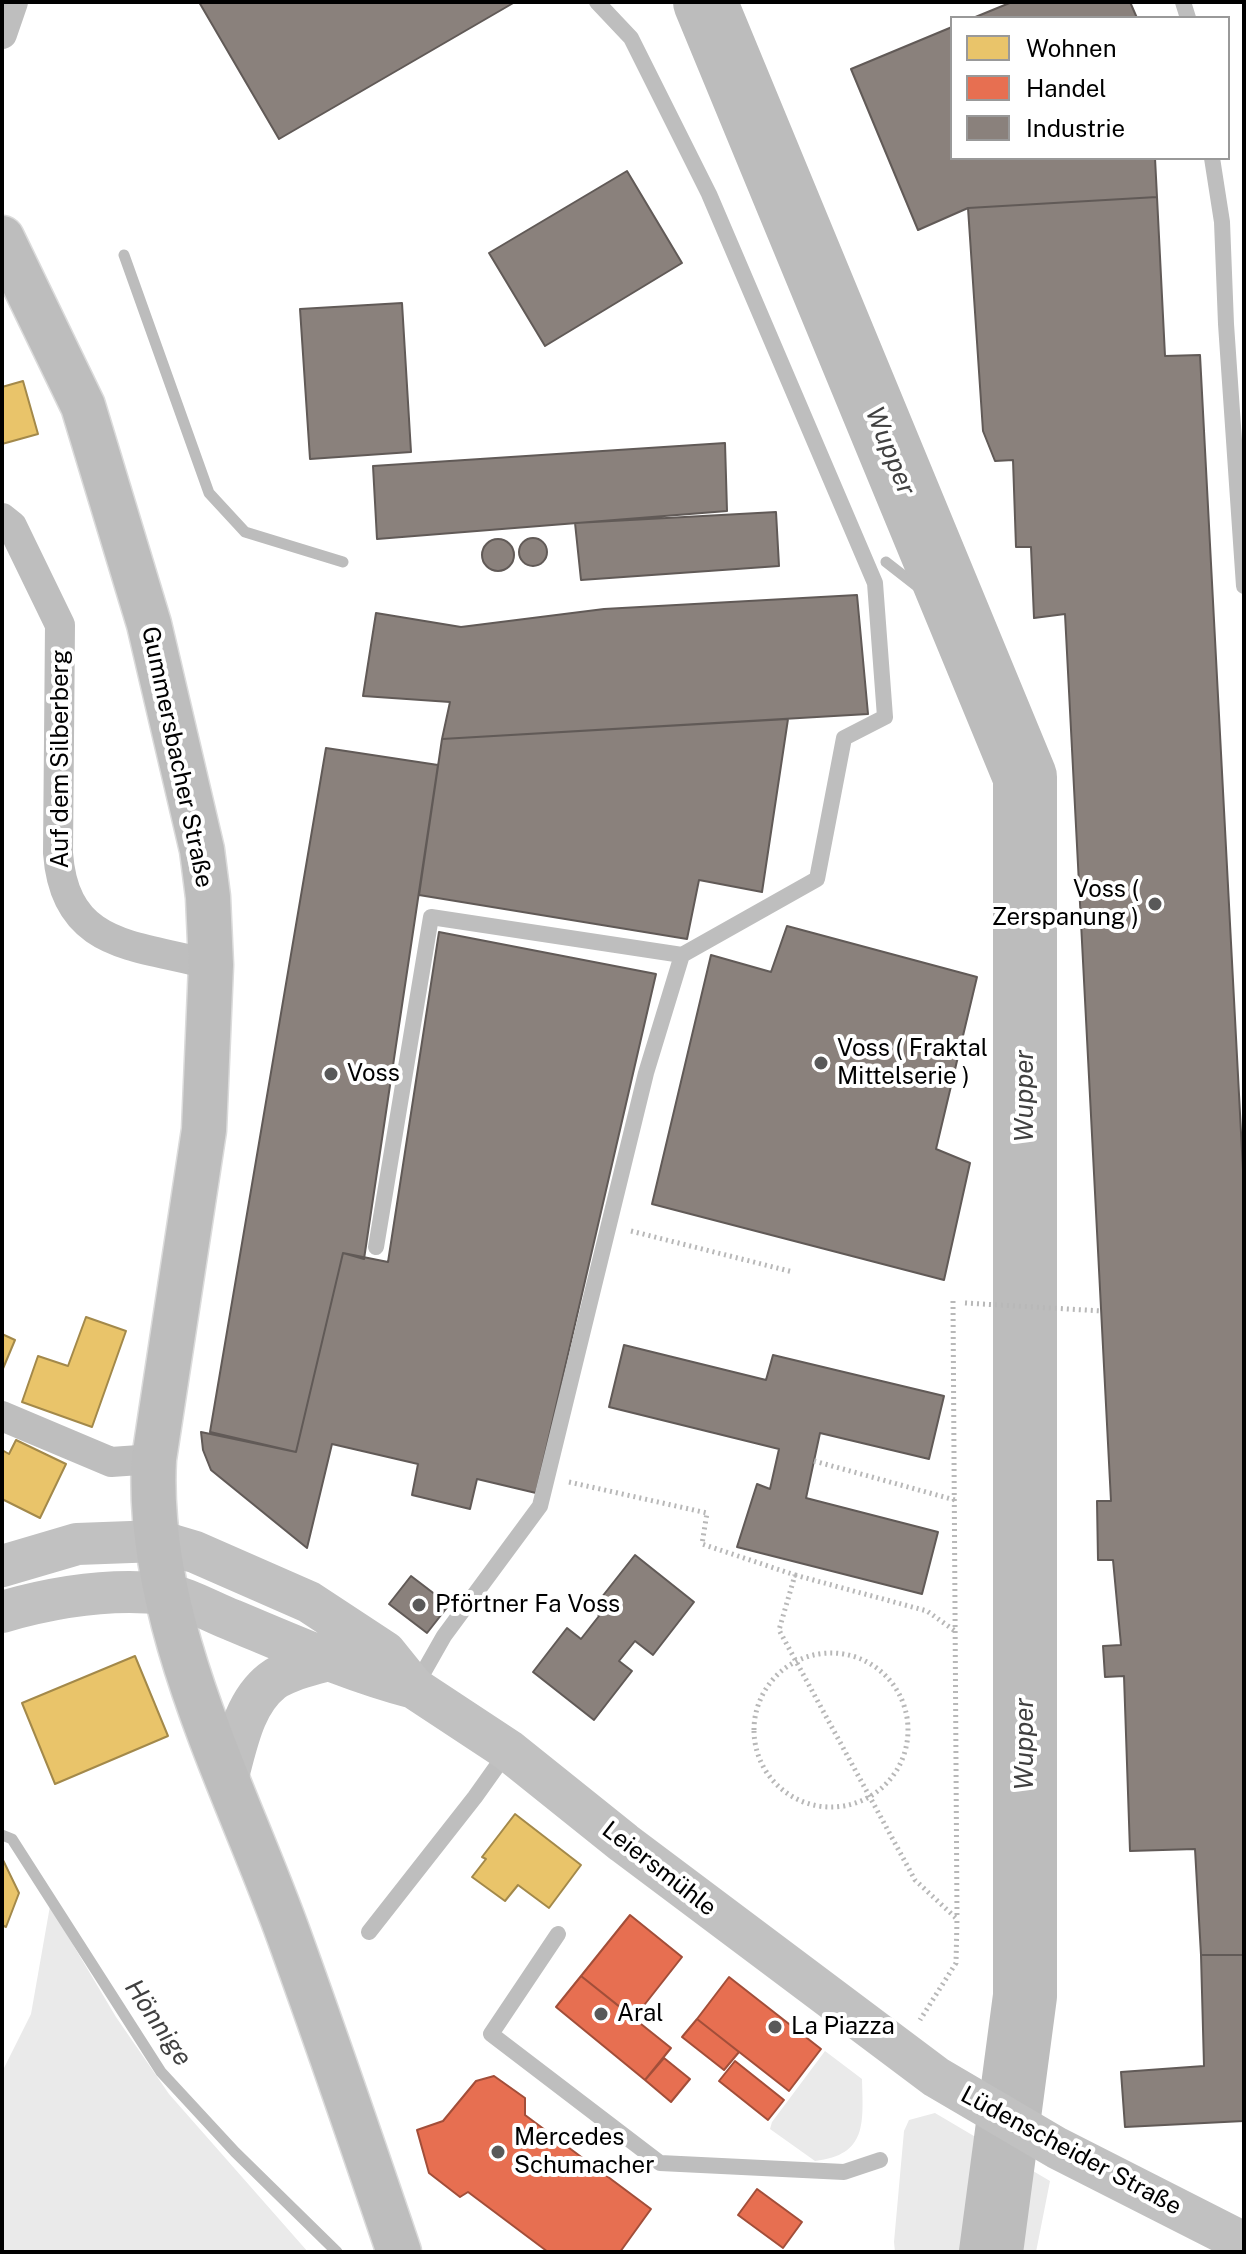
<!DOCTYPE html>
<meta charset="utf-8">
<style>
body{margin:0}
#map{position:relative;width:1246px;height:2254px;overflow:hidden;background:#fff;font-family:"Public Sans",sans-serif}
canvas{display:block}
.frame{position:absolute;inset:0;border:4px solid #000;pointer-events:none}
.legend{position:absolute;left:950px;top:16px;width:280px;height:144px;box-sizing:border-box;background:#fff;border:2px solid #999;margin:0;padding:10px 14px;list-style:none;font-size:24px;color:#000}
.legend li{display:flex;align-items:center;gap:16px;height:40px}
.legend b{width:40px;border:2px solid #999}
</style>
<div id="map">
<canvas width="1246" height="2254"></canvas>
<div class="frame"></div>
<ul class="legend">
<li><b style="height:22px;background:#e9c46a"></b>Wohnen</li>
<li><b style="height:22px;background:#e76f51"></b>Handel</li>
<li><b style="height:22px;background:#8a817c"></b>Industrie</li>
</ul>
</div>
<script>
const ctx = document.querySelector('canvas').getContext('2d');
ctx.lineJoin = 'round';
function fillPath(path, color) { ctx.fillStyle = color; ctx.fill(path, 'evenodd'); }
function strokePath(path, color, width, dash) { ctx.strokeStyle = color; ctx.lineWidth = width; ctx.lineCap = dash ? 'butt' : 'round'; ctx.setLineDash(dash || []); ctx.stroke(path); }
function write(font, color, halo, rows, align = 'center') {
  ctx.font = font + ' "Public Sans",sans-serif'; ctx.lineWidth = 8; ctx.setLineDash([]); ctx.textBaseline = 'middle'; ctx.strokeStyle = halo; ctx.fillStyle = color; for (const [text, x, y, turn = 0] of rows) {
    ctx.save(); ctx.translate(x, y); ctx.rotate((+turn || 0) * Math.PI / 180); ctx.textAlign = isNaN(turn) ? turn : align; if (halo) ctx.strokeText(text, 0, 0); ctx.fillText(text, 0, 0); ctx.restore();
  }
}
const green = new Path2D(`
 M50,1906L116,2017L169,2094L308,2252H2V2072L31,2014Z
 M825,2051L862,2079C863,2122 868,2155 815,2161L770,2129L772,2122Z
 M935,2113L1050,2181L1036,2252H895L894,2242L904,2131L909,2120Z`);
const homes = new Path2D(`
 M23,381L38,434L2,444V387Z
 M86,1317L126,1331L92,1427L22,1402L38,1356L68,1366Z
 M2,1334L15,1340L2,1371Z
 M16,1440L66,1464L40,1518L2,1499V1450L9,1454Z
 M135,1656L168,1736L55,1784L22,1703Z
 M515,1814L581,1865L549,1908L518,1885L505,1901L472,1877L486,1859L482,1857Z
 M2,1858L19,1893L6,1927L2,1925Z`);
const shops = new Path2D(`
 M630,1915L682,1957L634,2018L581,1976Z
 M581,1976L671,2048L645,2080L556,2007Z
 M729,1977L821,2049L789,2091L697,2019Z
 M697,2019L739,2052L724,2070L682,2037Z
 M664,2058L690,2079L671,2102L645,2080Z
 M735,2061L784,2100L768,2120L719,2081Z
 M494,2076L525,2098V2115L651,2209L620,2252H548L468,2192L460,2197L429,2173L417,2130L443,2121L476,2081Z
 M757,2189L802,2222L783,2248L738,2215Z`);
const industry = new Path2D(`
 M199,2H515L279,139Z
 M1012,2H1130L1137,18H973Z
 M952,27V158H1155L1157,197L968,208L918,230L851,69Z
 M627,171L682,263L545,346L489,253Z
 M1157,197L1165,356L1200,355L1244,1189V1955H1201L1195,1849L1130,1851L1124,1676L1105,1677L1103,1646L1121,1645L1113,1560H1098L1097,1501H1111L1065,614L1034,618L1031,547H1016L1013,460L995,461L983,431L968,208Z
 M402,303L411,452L310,459L300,309Z
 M725,443L727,511L377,539L373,466Z
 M776,512L779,566L581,580L575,523Z
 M519 552a14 14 0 1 1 28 0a14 14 0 1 1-28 0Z
 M482 555a16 16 0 1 1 32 0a16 16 0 1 1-32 0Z
 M857,595L868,714L442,739L450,702L363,696L376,613L461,627L604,609Z
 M788,719L762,892L699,880L687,939L419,895L442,739Z
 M326,748L438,765L364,1259L343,1253L296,1452L210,1432Z
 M787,926L977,977L936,1149L970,1163L944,1280L652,1204L711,955L771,972Z
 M439,932L656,974L536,1493L477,1479L470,1509L412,1495L418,1464L332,1444L307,1548L211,1470L203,1450L201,1432L296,1452L343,1253L388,1262Z
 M624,1345L766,1380L773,1355L944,1396L929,1459L820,1433L806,1498L938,1532L922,1594L737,1547L757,1484L770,1489L779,1449L609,1407Z
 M635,1555L694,1602L653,1655L635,1641L619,1661L632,1671L594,1720L533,1672L567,1628L581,1639L599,1616L594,1607Z
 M411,1576L449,1605L427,1633L389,1604Z
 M1201,1955H1244V2121L1125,2127L1121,2072L1204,2066Z`);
const stream = new Path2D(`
 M124,255L209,493L245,532L343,562
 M886,562L959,619
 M2,1835L12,1839L161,2072L235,2152L337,2252`);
const river = new Path2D(`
 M705,2L1025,777V1996L991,2252`);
const path = new Path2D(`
 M631,1231L793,1272
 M953,1301L957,1918
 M965,1303L1102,1311
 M814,1461L955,1500
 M569,1482L707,1513L702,1544L795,1575L779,1630L915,1880L957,1919L956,1963L920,2020
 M795,1575L927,1611L955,1631
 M754 1730a77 77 0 1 1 154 0a77 77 0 1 1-154 0Z`);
const lane = new Path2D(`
 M1183,2L1188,18
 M1212,158L1222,222L1226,324L1244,586
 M376,1247L431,917L682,955
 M415,1687L444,1636L540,1506L646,1073L682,955L817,879L844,738L885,717L875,583L709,194L631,38L597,2
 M369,1932L475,1797L507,1752
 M558,1934L491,2034L660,2163L844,2172L880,2160`);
const street = new Path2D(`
 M2,34L13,2
 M2,518L12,526L60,625L58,853C65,951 139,944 211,965
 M2,1416L111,1462L154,1459`);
const secondary = new Path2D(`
 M2,1566L77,1544L158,1541L195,1552L309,1602L385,1652L414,1688L508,1750L624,1843L936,2077L1057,2148L1244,2243
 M2,1612C54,1597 110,1588 164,1594C184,1596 213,1613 232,1620C292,1645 352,1672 414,1688
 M228,1776C237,1743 244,1703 272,1681C288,1669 312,1665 331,1659`);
const primary = new Path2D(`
 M2,238L83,406L149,624L202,850L208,897L211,965L204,1130L154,1459C145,1621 235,1786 289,1936C327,2041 363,2146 399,2252`);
const markers = [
 [1155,904,8,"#595959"],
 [821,1063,8,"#595959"],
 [331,1074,8,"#595959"],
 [419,1605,8,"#595959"],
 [601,2014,8,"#595959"],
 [775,2027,8,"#595959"],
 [498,2152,8,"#595959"]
];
const streetNames = [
 ["Gummersbacher Straße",177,757,78],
 ["Auf dem Silberberg",61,759,-90],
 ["Leiersmühle",659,1869,38],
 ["Lüdenscheider Straße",1071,2151,28]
];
const poiNames = [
 ["Voss (",1139,890,"right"],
 ["Zerspanung )",1139,918,"right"],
 ["Voss ( Fraktal",837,1049],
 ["Mittelserie )",837,1077],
 ["Voss",347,1074],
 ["Pförtner Fa Voss",435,1605],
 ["Aral",617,2014],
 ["La Piazza",791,2027],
 ["Mercedes",514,2138],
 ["Schumacher",514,2166]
];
const waterNames = [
 ["Wupper",890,451,68],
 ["Wupper",1025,1096,-90],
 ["Wupper",1025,1744,-90],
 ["Hönnige",158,2023,56]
];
fillPath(green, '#eaeaea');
fillPath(homes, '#e9c46a');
strokePath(homes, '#a3894a', 2);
fillPath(shops, '#e76f51');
strokePath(shops, '#a24e39', 2);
fillPath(industry, '#8a817c');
strokePath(industry, '#615a57', 2);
strokePath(stream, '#bcbcbc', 11);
strokePath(river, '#bcbcbc', 64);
strokePath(primary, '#dbdbdb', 47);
strokePath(path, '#b8b8b8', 5, [2, 4]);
strokePath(lane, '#bebebe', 16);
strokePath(street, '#bebebe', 30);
strokePath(secondary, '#c1c1c1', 42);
strokePath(primary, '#bdbdbd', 44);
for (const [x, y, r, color] of markers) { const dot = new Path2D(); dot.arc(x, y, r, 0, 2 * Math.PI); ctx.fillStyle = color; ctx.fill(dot); strokePath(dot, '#fff', 3); }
write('24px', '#000', '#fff', streetNames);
write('24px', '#000', '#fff', poiNames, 'left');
write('italic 26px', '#404040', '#fff', waterNames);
</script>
